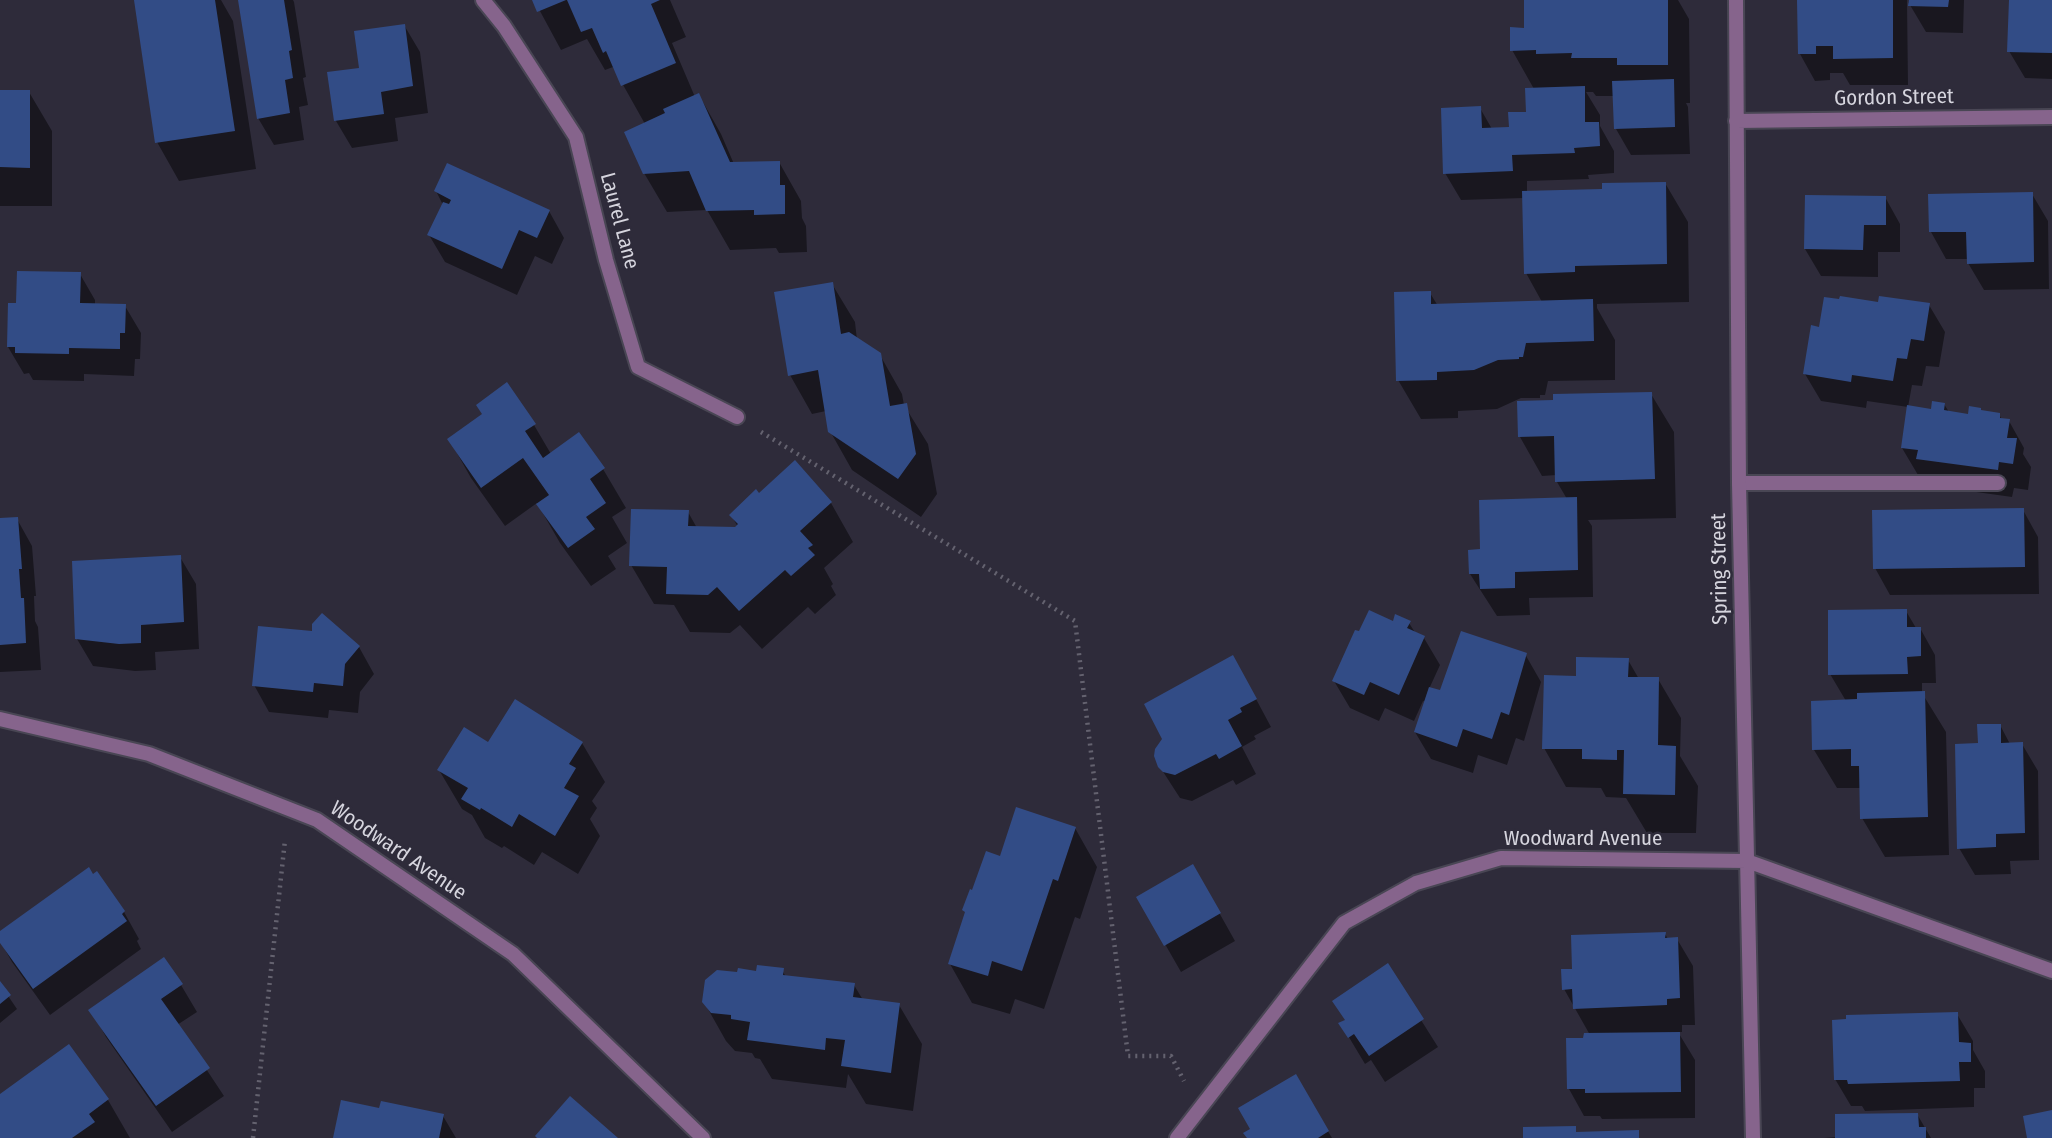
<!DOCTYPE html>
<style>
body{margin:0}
canvas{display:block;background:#2e2b3a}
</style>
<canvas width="2052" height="1138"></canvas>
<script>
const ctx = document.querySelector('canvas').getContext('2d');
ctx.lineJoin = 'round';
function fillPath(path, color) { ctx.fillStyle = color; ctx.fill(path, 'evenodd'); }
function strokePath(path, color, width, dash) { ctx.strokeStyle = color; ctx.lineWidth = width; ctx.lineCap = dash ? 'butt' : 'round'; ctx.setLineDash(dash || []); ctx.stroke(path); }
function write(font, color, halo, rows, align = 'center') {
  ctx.font = font + ' "Fira Sans Condensed",sans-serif'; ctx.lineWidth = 5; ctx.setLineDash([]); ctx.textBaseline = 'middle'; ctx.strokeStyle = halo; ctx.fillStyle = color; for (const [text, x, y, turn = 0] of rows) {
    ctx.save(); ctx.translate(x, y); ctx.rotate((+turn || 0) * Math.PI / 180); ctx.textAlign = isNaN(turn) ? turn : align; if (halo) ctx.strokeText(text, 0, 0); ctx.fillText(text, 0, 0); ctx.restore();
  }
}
const shadow = new Path2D(`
 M135,0H221L233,21L256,169L179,181L157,142Z
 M240,0H293L294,2L306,77L303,78L308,105L299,107L304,140L274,145L258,118Z
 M534,0H670L686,37L672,43L695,97L699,95L721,134L734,164L779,162L801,201L802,218L806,226L807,252L779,253L776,248L730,250L707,210L667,212L644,173L645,124L613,67L605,70L587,39L561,50Z
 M1526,0H1678L1689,19L1690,103H1686L1688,107L1690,154L1631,155L1616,129L1615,96H1596L1593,92H1586L1600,115V126L1614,151V173L1588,175L1589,179L1527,181V192L1603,190L1665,183L1688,222L1689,302L1597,304V308L1615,340V380L1548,381L1545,395H1540V398H1521L1497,409L1458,411V418L1421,419L1398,380L1430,293L1438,306L1542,302L1526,273L1524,198L1461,200L1445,173L1480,108L1492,129H1511L1527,113L1534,89L1512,50L1526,29Z
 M1799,0H1907L1908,85H1850L1843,73H1830V80L1815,81L1800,54Z
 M1907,0L1910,4V0H1972H1964L1963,33L1926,32Z
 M2011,0H2052V79L2025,78L2009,51Z
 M404,25L420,52L428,113L395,118L398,141L352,148L336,121L361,69Z
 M0,92H29L52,131V206H0Z
 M436,191L549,211L564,238L552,264L535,256L517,295L445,262L429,235L443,205Z
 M2032,194L2048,221L2049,289L1984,290L1968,263V259H1946L1931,232Z
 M1885,197L1900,224V252H1878V277L1821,276L1805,249Z
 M80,274L95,300V305L125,306L141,333L140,359H135L134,376L84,374V381L33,380L29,373L24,374L8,347L18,305Z
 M832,284L855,322L857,340L880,355L902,394L904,405L928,444L937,494L921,517L852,470L830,431L826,411L812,414L790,375Z
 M1879,304L1929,305L1945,332L1939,367L1926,366L1922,386L1912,385L1908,407L1867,401L1866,408L1821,401L1805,374L1820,329Z
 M1651,394L1674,432L1676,518L1588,520L1592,526L1593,597L1529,598L1530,615L1497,616L1470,574L1481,551L1567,499L1557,482V475L1542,476L1520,437Z
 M1944,404L1949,412L1970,416L1982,412L1999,414L2002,420L2009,421L2024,448L2023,454L2031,467L2028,490L2014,488L2012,497L1933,486L1928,476L1918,475L1902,448L1933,411Z
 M483,415L534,425L551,454L579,434L603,469L626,508L612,517L627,543L608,556L616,569L591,586L560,543L537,503L505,526L471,478L449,439Z
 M795,463L831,503L853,542L824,568L833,584L831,586L836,595L815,614L808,607L762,649L740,625L730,633L690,632L674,605L654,604L631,565L688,512L697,528L736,529L738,527L731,515L759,495Z
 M2023,510L2038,537L2039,594L1890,595L1875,568Z
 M17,519L32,546L36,596H34L35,621L38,627L41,670L0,672V520Z
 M180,557L196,584L199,649L155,652L156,670L135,671L93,666L77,639Z
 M1906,611L1916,628H1920L1935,655L1936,683H1922V693L1946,732L1949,855L1885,857L1862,818L1861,788H1837L1814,750L1846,701L1830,674Z
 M1394,623H1409L1416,634L1424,638L1440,665L1429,689L1441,692L1525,654L1541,682L1524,741L1516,738L1507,765L1478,755L1473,773L1431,759L1415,732L1426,702L1423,701L1414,721L1385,708L1379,721L1350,708L1334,681Z
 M359,647L374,674L360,692L358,713L329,710L328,718L269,712L254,685Z
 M1628,660L1639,679H1658L1681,718L1680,756L1698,786L1696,833H1647L1626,798L1606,797L1601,788L1566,787L1544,748L1577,677Z
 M1248,684L1271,727L1254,736L1256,739L1242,747L1256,774L1236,785L1233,780L1192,801L1180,798L1160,767Z
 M2000,725L2010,744H2022L2038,771L2039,860L2010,861L2011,874L1975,875L1959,848L1980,745Z
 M582,743L605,782L592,801L597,808L590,819L600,836L578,874L542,852L534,865L504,846L502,848L485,838L472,815L462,809L439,770L489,744Z
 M1075,828L1097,867L1080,919L1075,917L1044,1009L1015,999L1010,1014L972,1003L950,964L974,892L1001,858Z
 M1193,866L1235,941L1181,972L1138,897Z
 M97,873L124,912L139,939L137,941L141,949L50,1015L12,962L0,941V933Z
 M1665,934L1668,939H1677L1693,966L1695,1025H1682V1032H1678L1695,1060V1118L1602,1119L1600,1116H1584L1569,1089L1568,1040H1585L1590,1035L1564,989L1574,971Z
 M1387,966L1438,1047L1385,1082L1371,1060L1365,1064L1341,1024L1346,1021Z
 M782,970L786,977L854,985L863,1000L899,1005L922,1044L913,1111L866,1104L848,1074L846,1088L772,1079L760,1059L755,1058L752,1053L735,1051L726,1041L704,1002L757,973Z
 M0,984L17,1009L0,1023Z
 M181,985L197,1012L177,1025L224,1096L172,1132L106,1037L91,1010Z
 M1957,1014L1973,1041V1050L1985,1071V1088H1974V1107L1865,1111L1862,1106H1851L1835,1079Z
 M1296,1077L1332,1138H1249L1253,1129Z
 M0,1096L108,1100L130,1138H0Z
 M380,1110L443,1116L456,1138H335Z
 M1917,1114L1931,1138H1824L1837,1137Z`);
const building = new Path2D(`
 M134,0H215L235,131L155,143Z
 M238,0H284L292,50L289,51L293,78L285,80L290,113L257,119Z
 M532,0H566L537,12Z
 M567,0H660L651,4L676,63L621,86L606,51L603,53L592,28L581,32Z
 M1524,0H1668V65H1617V58H1571L1572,53L1536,54V50L1510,51V27L1524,28Z
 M1797,0H1893V58L1833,59V46H1816V54H1798Z
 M1909,0H1949L1948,7L1908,6Z
 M2009,0H2052V53L2007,52Z
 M405,24L413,86L381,92L384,114L334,121L327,72L359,68L354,31Z
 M1674,79L1675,127L1614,129L1612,81Z
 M1585,86V122H1599L1600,146L1574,148L1575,153L1512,155L1513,171L1443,174L1441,108L1481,106L1482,128L1509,127L1508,112H1526L1525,88Z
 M0,90H30V168L0,167Z
 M699,93L730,162L780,161V185H785V214L754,215V210L706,211L689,171L643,174L624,132L665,113L663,109Z
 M447,163L550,210L537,238L519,230L502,269L427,235L443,202L449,204L451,200L434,191Z
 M1666,182L1667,264L1575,266V272L1524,274L1522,191L1602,189V183Z
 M2033,192L2034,262L1967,264L1966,232H1929L1928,194Z
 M1805,195L1886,196V225H1864L1863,250L1804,249Z
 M17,271L81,272L80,303L126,304L125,333H120V349L69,348V354L15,353V347H7L8,303H16Z
 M833,282L841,334L849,332L881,353L890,406L907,403L916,454L898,479L828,432L818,370L788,376L774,292Z
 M1431,291V304L1593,299L1594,341L1526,343L1523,357H1519V359L1498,360L1474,370L1437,372V380L1396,381L1394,292Z
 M1840,296L1878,302L1879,296L1930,303L1924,341L1911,339L1907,359L1897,358L1893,381L1852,375L1851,382L1803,374L1811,325L1819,327L1824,297L1839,299Z
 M507,382L536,424L525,431L543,458L579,432L605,468L590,479L606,503L586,517L595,529L568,548L536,504L549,495L523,458L481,488L447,439L482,414L476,405Z
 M1652,392L1655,479L1555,482L1554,436L1518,437L1517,401L1553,400V394Z
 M1932,401L1945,403L1944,410L1968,414L1969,406L1981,408V410L2000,413V418L2010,419L2007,438H2017L2013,464L1999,462L1998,470L1916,459L1918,450L1901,448L1907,405L1931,409Z
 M795,460L832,502L800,531L813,545L808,548L815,555L791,576L785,570L739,611L717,587L708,595L666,594L667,567L629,566L631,509L689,510L688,526L735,527L738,524L729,515L756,489L759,493Z
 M1577,497L1578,570L1515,572V588L1480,589L1479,574H1469L1468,550L1480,549L1479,500Z
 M2024,508L2025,567L1873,569L1872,510Z
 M18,517L22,569H19L21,598H24L26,643L0,645V518Z
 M181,555L184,622L141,625V643L119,644L75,639L72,561Z
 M1907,609V627H1921V656L1907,657L1908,674L1828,675V610Z
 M1369,610L1393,621L1395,614L1411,621L1407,628L1425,636L1399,695L1370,682L1364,695L1332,681L1355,630L1359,631Z
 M322,613L360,646L345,664L343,686L314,683L313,692L252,686L258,626L312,631V624Z
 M1461,631L1527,653L1509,715L1501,712L1492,739L1463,729L1457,747L1414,732L1429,687L1440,690Z
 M1233,655L1257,699L1240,708L1242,712L1228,720L1242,746L1219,759L1216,754L1175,775L1163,772L1158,767L1154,756L1155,749L1162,739L1144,704Z
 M1576,657L1629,658L1628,677H1659L1658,745L1676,746L1675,795L1623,794L1624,750H1617V760L1582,759V749H1542L1544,675L1576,676Z
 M1925,691L1928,817L1860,819L1859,766H1851V749L1812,750L1811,701L1857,699V693Z
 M515,699L583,742L569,764L576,768L564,788L579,796L555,836L519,814L512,827L481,808L480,810L461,799L468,788L437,770L464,727L488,742Z
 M1977,724H2001V743L2023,742L2025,833L1996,834V847L1957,849L1955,744L1978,743Z
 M1016,807L1076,827L1058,881L1053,879L1022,971L992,961L988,976L948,964L965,912L962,910L970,889L972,890L986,851L1000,856Z
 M1193,864L1221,913L1164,946L1136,897Z
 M89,867L93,874L97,871L125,911L122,914L127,921L33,989L0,943V931Z
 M1666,932L1665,938L1678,937L1680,998L1667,999V1005L1573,1009L1572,989L1562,990L1561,969H1572L1571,935Z
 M164,957L183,984L161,999L210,1068L156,1106L88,1010Z
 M1388,963L1424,1019L1369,1056L1354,1034L1348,1038L1338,1023L1345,1020L1332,1001Z
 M757,965L784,968L783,975L855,983L853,997L900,1003L891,1073L841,1066L845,1040L826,1038L825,1050L747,1040L750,1022L731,1019V1015L711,1013L702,1002L705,980L717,970L737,972L738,968L756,971Z
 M0,981L11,995L0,1004Z
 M1958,1012L1959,1042L1971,1043V1062H1959L1960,1081L1848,1084L1847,1080H1834L1832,1020L1846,1019V1015Z
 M1680,1032L1681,1092L1585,1093V1089H1567L1566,1038H1583L1584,1033Z
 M69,1044L109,1099L89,1114L95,1122L72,1138H0V1094Z
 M1296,1074L1329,1131L1318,1138H1247L1243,1133L1250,1129L1238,1108Z
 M570,1096L618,1138H537L535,1136Z
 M341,1100L379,1108L381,1101L444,1114L439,1138H333Z
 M2052,1110V1138H2027L2023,1116Z
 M1918,1113L1919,1127H1926V1138H1835V1114Z
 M1576,1126V1132L1639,1130V1138H1523V1127Z`);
const path = new Path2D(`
 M761,432L1075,621L1128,1056H1171L1184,1081
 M253,1138L285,840`);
const lane = new Path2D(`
 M1739,483H1998`);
const street = new Path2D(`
 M483,0L504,26L576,137L606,260L638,367L737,417
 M1736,0L1739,483L1753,1138
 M1736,121L2052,117
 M0,719L149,754L317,820L513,954L703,1138
 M1177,1138L1344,923L1416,883L1501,858L1747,861L2052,971`);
const streetNames = [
 ["Gordon Street",1894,98,-1],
 ["Laurel Lane",619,221,75],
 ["Spring Street",1720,569,-91],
 ["Woodward Avenue",1583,839],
 ["Woodward Avenue",398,851,34]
];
fillPath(shadow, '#0007');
fillPath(building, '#324c86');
strokePath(lane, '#494654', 18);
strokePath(street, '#494654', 18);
strokePath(path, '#64626f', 4.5, [2, 5]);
strokePath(lane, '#86648c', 14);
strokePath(street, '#86648c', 14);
write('21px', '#d6d5de', '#2e2b3a', streetNames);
</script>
